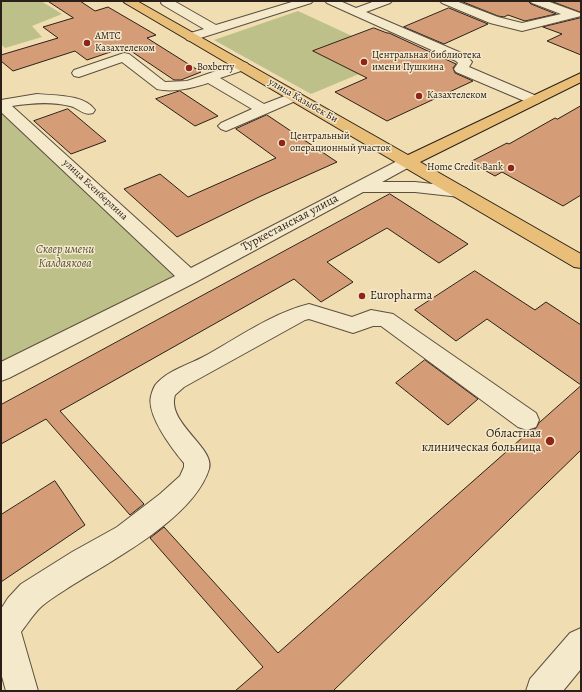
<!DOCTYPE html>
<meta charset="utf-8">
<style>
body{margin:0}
#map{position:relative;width:582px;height:692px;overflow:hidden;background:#f0ddb1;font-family:Alegreya,serif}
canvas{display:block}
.frame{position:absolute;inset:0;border:2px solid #2b2019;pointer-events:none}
</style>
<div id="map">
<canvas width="582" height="692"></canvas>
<div class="frame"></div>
</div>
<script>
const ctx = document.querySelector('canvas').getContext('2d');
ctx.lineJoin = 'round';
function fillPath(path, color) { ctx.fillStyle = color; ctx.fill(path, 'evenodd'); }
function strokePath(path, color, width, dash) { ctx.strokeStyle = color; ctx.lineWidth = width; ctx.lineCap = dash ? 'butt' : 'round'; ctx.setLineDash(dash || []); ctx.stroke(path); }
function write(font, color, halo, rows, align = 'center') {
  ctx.font = font + ' Alegreya,serif'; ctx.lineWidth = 3; ctx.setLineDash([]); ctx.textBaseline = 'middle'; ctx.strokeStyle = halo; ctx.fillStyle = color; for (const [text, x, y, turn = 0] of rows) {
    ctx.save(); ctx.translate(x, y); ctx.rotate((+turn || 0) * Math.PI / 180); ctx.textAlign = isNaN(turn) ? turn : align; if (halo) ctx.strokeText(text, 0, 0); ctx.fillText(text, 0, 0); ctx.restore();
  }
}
const green = new Path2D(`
 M1,1H41L62,14L32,26L42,37L5,48L1,44Z
 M298,11L352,36L313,51L359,74L311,94L214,40Z
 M1,107L177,274L1,362Z`);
const building = new Path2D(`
 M48,1H80L95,11L108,7L156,35L147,38L201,72L181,80H174L125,47L87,60L75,51L13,71L1,61V55L58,38L43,27L73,18Z
 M465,1H528L531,4L556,14L525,21L508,15L504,17L498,16L463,2Z
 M551,1H581V12Z
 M449,8L488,24L444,44L404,27Z
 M581,18V55L547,41L562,34L543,27Z
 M374,28L387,33H389L456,64L453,68L455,73L473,81L387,121L335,92L367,78L313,51Z
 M180,91L218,116L195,126L156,99Z
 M581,106V195L563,206L502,172L495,176L470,162L507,143L509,144L555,118L557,119Z
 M68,109L106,141L71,154L34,121Z
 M267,115L337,162L259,197L177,237L124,189L160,174L188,197L276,158L236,129Z
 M390,194L468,244L439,263L387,228L327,262L353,282L321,302L294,279L60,411L144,504L130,515L46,419L1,444V405Z
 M475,271L535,310L546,302L581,325V385L487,319L456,341L415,310Z
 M425,360L478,399L448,425L396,383Z
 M581,386V450L333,691H235L263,667L150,538L164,527L278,653L531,430L536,428L539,423Z
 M55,481L85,525L1,582V515Z`);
const minor = new Path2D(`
 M162,1H174L216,25L295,1H313L311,3L191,41L187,40L185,37L187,34L204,29L163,5L161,3Z
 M325,1H340L356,8L375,1H392L390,3L366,12L466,55L472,62L469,67L539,97L541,100L539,103L534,104L529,103L456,72L454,69L458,63L456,61L327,3Z
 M440,1H456L498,17L522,23L561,14L532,3L530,1H547L580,13L581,16L522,31L490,23L442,3Z
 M124,53L129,54L165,82L187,81L242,62L247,63L249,66L247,69L220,78L264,104L295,92L300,93L302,96L300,99L226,131L221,129L218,126L221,123L252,109L208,83C192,88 174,93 157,89L122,62L79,77L74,76L72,73L74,70Z
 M37,94C55,96 84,94 95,110L93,113C83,116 79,108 70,106C51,101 31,103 12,106L191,268L401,159L407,157L413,159L415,162L413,165L382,182H415L460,187L466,188L469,192L466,196L460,197L415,192H363L196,282L9,378L1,381V362L175,276L1,112V100Z
 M309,304L352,317L371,310L393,314L536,413L539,420L536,427L527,430L518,427L381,326H373L353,333L309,319L305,320L184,387L175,395C166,423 216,448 209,469C193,520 108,562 65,590C57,595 49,600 42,606C34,613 28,623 21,632L38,691H6L1,673V609L8,598L21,584L72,552L117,527L160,494L180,476L184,467V463C173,450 146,415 151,396C152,392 154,386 157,383C169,370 188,365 203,357C238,338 270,314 309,304Z
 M581,628V669L563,691H526L530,679L570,633Z`);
const major = new Path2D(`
 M123,1H137L408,155L581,73V82L420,162L581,254V268L574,267L125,3Z`);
const markers = [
 [87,43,4,"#8f2418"],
 [364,62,4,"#8f2418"],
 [189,68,4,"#8f2418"],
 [419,96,4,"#8f2418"],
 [282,143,4,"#8f2418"],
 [511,168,4,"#8f2418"],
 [362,296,4,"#8f2418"],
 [550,441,5,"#8f2418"]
];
const farPoinames = [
 ["АМТС",95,37],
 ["Казахтелеком",95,49],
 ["Центральная библиотека",372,56],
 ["имени Пушкина",372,68],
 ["Boxberry",197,68],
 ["Казахтелеком",427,96],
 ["Центральный",290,137],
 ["операционный участок",290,149],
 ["Home Credit Bank",503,168,"right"]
];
const farStreetnames = [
 ["улица Казыбек Би",303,101,30],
 ["улица Есенберлина",95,190,43]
];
const streetNames = [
 ["Туркестанская улица",290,223,-28]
];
const parkNames = [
 ["Сквер имени",65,250],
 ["Калдаякова",65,264]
];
const poiNames = [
 ["Europharma",370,296],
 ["Областная",541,434,"right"],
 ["клиническая больница",541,448,"right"]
];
fillPath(green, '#bdc089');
fillPath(building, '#d59d77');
strokePath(building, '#2b2019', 1);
strokePath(minor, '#5c4f3f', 2);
strokePath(major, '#2b2019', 2);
fillPath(minor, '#f5e9cc');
fillPath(major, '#e8be78');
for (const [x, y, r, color] of markers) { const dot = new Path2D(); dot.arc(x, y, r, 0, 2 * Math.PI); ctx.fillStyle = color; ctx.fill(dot); strokePath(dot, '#f5e9cc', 1.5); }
write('10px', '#2b2019', '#f5e9cc', farPoinames, 'left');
write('10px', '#2b2019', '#f5e9cc', farStreetnames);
write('12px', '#2b2019', '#f5e9cc', streetNames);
write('italic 12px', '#57503b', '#f5e9cc', parkNames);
write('12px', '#2b2019', '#f5e9cc', poiNames, 'left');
</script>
